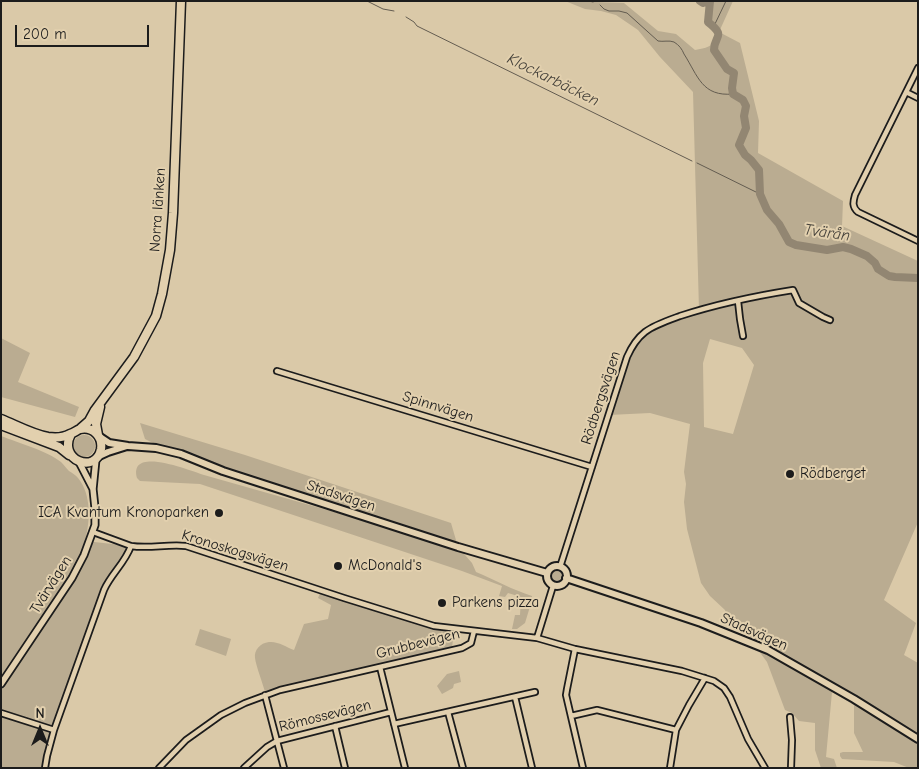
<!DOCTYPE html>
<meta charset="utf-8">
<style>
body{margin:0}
#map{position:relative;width:919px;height:769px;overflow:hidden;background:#dac9a8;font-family:"Comic Neue",sans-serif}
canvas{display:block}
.frame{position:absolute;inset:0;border:2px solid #1c1c1c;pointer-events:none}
.north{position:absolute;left:15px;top:704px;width:50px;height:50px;-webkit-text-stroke:4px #e2d0ae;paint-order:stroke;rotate:0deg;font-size:14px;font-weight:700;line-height:20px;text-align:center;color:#1c1c1c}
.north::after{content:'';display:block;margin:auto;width:18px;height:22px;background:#1c1c1c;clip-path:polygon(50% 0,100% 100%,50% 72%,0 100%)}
.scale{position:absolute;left:15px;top:25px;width:134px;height:22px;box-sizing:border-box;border:2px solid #1c1c1c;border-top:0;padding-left:6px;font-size:15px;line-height:18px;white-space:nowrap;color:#1c1c1c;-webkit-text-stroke:4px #e2d0ae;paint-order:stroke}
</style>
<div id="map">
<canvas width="919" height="769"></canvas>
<div class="frame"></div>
<div class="north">N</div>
<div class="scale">200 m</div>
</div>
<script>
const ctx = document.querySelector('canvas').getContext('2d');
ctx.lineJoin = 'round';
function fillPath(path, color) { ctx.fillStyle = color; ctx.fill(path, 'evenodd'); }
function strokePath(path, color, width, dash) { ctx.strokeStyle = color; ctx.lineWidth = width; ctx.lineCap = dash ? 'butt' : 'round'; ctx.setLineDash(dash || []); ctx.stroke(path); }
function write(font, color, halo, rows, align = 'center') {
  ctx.font = font + ' "Comic Neue",sans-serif'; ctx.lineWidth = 4; ctx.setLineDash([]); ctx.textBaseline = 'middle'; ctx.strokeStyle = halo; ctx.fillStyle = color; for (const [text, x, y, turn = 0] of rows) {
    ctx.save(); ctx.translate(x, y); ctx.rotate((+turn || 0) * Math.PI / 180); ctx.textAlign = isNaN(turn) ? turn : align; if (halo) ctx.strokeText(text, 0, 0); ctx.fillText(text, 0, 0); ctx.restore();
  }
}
const green = new Path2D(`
 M565,1L624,3L658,31L676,34L695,50C706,48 712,47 719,37C718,30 714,26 708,22L710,1H733L719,32L740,43L759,121L758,153L843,201L842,226L918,261V522L884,600L916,623L904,655L918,663V768H909L894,762L842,759L840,756V753L843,752H863L854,733V705L832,692L826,757L834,759L837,768H821L815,750V723L799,721L792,713L785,710L767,662L753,643L749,633L728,626L727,618L725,610L710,596L701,583L687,529L684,502L686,484L684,472L690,424L650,413L609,415L627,357L645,332L699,310L693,92L660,57L638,30L616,15L601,11L585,9ZM710,339L742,348L754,365L733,434L704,427L703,363Z
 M1,338L30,353L18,382L79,407L75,417L1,397Z
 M140,423L245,455L451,523L458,547L472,563L476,572C495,580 513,590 532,596V600L525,623L517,629H512L515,615H520L521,597L508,593L505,597L499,596L502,586L462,571L200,484L140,481L137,478C128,445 191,471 204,475L440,542L223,471L166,448L155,444L145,439Z
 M73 446a11 11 0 1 1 22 0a11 11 0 1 1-22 0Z
 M1,436C19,443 47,451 61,462C64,465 66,468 69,471C72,473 76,475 78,478C92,495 90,522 85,541L131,546L108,580L54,730L45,768H1Z
 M548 576a8 8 0 1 1 16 0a8 8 0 1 1-16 0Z
 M321,591L448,628C453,636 454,641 451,650L265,692C263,684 256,666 255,658C254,650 260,643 269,642C278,641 286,647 294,650L304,624L328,619L331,605L318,598Z
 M200,629L231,639L226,656L195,645Z
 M459,671L461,682L454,684L453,688L442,694L437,686L447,674Z`);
const stream = new Path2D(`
 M367,1L383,9L394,11
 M589,1L593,2
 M600,5L604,9L609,11H619L627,13L658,41C663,42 669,40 674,42C679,45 682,49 684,54C698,76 702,97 733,94
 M406,17L414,22L417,26L692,161
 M714,26L726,1
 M697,163L760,194`);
const river = new Path2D(`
 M700,1L703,3L710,1
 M710,1L708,22C727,37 714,35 714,50L727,69L734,73L732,88L733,94L743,100L746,106L744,116L746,128L739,145L745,155L751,160L759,170L760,194L767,210L779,224L789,242L796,245L827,250L843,247L851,249L867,256L875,263L878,269L889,276L895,277L918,278`);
const minor = new Path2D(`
 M918,68L855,195C853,202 852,207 858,212L918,241
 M906,92L918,98
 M738,301L740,319L743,336
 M277,371L592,467
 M93,532L131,546C149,549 167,544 186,546L344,598L434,626L537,638L575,649L682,671L714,681L724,688L730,697L748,739L765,768
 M560,567L627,357C631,348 636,339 645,332C654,325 669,320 680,316C717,304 755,296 793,290L799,303L823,317L830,320
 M537,638L553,586
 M575,649L567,689L566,695L583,768
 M380,667L405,768
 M265,695L284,768
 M515,697L532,768
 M448,712L463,768
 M1,713L54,730
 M571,716L597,710L676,730
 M790,717L792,740L791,768
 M394,724L535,692
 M335,726L345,768
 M45,768L47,756L54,730L104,590C111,574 125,563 131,546
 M159,768L186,740L221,715L245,703L280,690L462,648L471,643L474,631
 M244,768L267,747L277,741L391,712
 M670,768L676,730L689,705L705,678`);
const tertiary = new Path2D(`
 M79,462L93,489
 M1,684L72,578L84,555L95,525V508L93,489L96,459`);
const secondary = new Path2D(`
 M100,437L109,443L128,446L156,448L181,454L223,471L458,547L547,573
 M97,457L108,452L127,446
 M547 576a10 10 0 1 1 20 0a10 10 0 1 1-20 0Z
 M566,578L701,623L768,650L854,699L918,739`);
const trunk = new Path2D(`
 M1,419C16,425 32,434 48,437C55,438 63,438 70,434C74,433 77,430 80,429C93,426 103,437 101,449C96,475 57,460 71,434
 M1,425L59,447L69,455
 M81,428L89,421L95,410L134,357L156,316L162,294L170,250L173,213L181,1
 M98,435L96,424L100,407`);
const markers = [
 [790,474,5,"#1c1c1c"],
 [219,513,5,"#1c1c1c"],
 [338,566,5,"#1c1c1c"],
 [442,603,5,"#1c1c1c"]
];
const streetNames = [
 ["Norra länken",158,210,-86],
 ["Rödbergsvägen",601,398,-72],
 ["Spinnvägen",438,407,17],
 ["Stadsvägen",341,496,18],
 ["Kronoskogsvägen",235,551,17],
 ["Tvärvägen",51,585,-58],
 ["Stadsvägen",754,632,24],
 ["Grubbevägen",418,644,-14],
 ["Römossevägen",325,716,-14]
];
const poiNames = [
 ["Rödberget",800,474],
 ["ICA Kvantum Kronoparken",209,513,"right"],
 ["McDonald's",348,566],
 ["Parkens pizza",452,603]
];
const waterNames = [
 ["Klockarbäcken",553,80,26],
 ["Tvärån",827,233,8]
];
fillPath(green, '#baac91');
strokePath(stream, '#635c50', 1);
strokePath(river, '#928672', 8);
strokePath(minor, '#1c1c1c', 8);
strokePath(tertiary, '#1c1c1c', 9);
strokePath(secondary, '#1c1c1c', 10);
strokePath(trunk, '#1c1c1c', 11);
strokePath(minor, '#e2d0ae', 4.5);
strokePath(tertiary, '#e2d0ae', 5.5);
strokePath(secondary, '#e2d0ae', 6);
strokePath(trunk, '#e2d0ae', 8);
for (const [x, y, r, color] of markers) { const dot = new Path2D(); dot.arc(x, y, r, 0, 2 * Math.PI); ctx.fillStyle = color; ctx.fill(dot); strokePath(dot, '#e2d0ae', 2); }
write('15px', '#1c1c1c', '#e2d0ae', streetNames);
write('15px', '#1c1c1c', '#e2d0ae', poiNames, 'left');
write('italic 16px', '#45413a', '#e2d0ae', waterNames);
</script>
